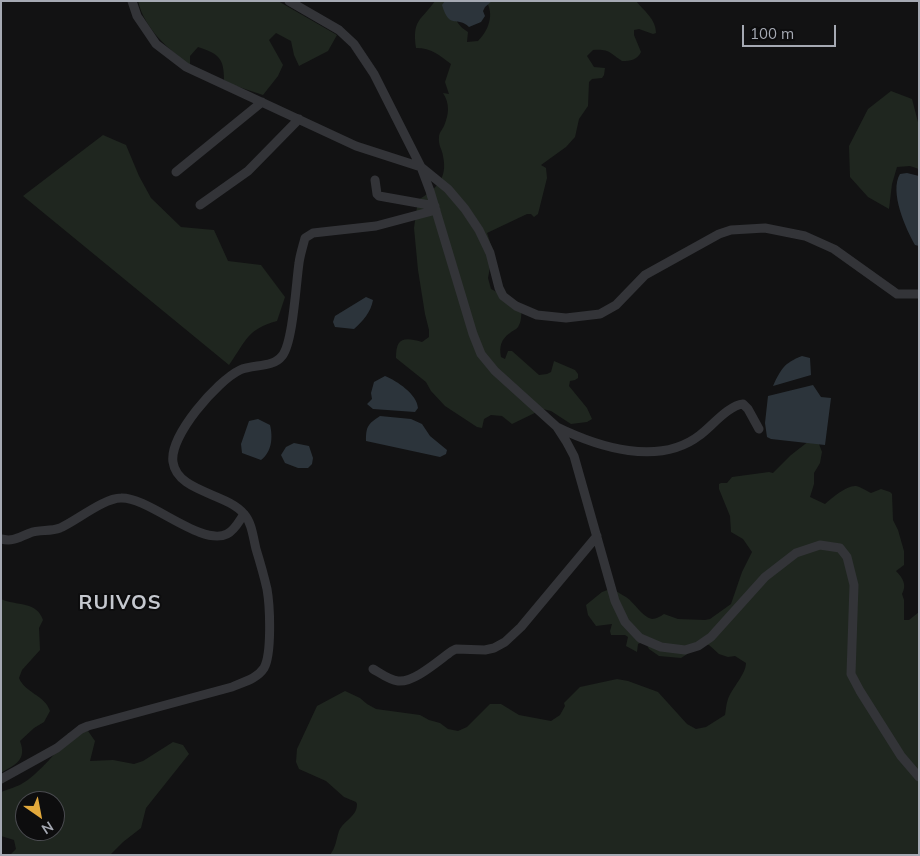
<!DOCTYPE html>
<style>
body{margin:0}
#map{position:relative;width:920px;height:856px;overflow:hidden;background:#121213;font-family:Mulish,sans-serif}
canvas{display:block}
.frame{position:absolute;inset:0;border:2px solid #a5a9b3;pointer-events:none}
.north{position:absolute;left:15px;top:791px;width:50px;height:50px;box-sizing:border-box;background:#0d0d0e;border:1px solid #4a4b50;border-radius:50%;rotate:147deg;font-size:14px;font-weight:700;line-height:20px;text-align:center;color:#a5a9b3}
.north::after{content:'';display:block;margin:auto;width:18px;height:22px;background:#e2a93c;clip-path:polygon(50% 0,100% 100%,50% 72%,0 100%)}
.scale{position:absolute;left:742px;top:25px;width:94px;height:22px;box-sizing:border-box;border:2px solid #a5a9b3;border-top:0;padding-left:6px;font-size:15px;line-height:18px;white-space:nowrap;color:#a5a9b3;-webkit-text-stroke:4px #0d0d0e;paint-order:stroke}
</style>
<div id="map">
<canvas width="920" height="856"></canvas>
<div class="frame"></div>
<div class="north">N</div>
<div class="scale">100 m</div>
</div>
<script>
const ctx = document.querySelector('canvas').getContext('2d');
ctx.lineJoin = 'round';
function fillPath(path, color) { ctx.fillStyle = color; ctx.fill(path, 'evenodd'); }
function strokePath(path, color, width, dash) { ctx.strokeStyle = color; ctx.lineWidth = width; ctx.lineCap = dash ? 'butt' : 'round'; ctx.setLineDash(dash || []); ctx.stroke(path); }
function write(font, color, halo, rows, align = 'center') {
  ctx.font = font + ' Mulish,sans-serif'; ctx.lineWidth = 4; ctx.setLineDash([]); ctx.textBaseline = 'middle'; ctx.strokeStyle = halo; ctx.fillStyle = color; for (const [text, x, y, turn = 0] of rows) {
    ctx.save(); ctx.translate(x, y); ctx.rotate((+turn || 0) * Math.PI / 180); ctx.textAlign = isNaN(turn) ? turn : align; if (halo) ctx.strokeText(text, 0, 0); ctx.fillText(text, 0, 0); ctx.restore();
  }
}
const green = new Path2D(`
 M138,1H278L337,35L328,51L299,66L294,55L291,41L276,33L269,40L283,65L278,76L263,95L233,85L224,80C224,58 219,54 198,47L190,56V66C168,48 145,30 138,1Z
 M435,1H454C455,17 454,23 468,32L467,42L478,41C488,31 495,15 486,1H636C644,11 656,19 656,33L653,34L639,29L634,30V35L641,52C637,60 631,61 622,61C609,53 611,49 593,50L587,56L594,67L605,68L604,75L602,78L592,79L589,82L588,106L579,119L575,137L566,147L541,165L546,168L547,178L538,214L534,217L531,214H527L487,233L493,251L488,278L491,289L522,305C521,312 522,320 519,325C517,330 513,330 510,333C501,339 499,347 501,357L505,359L508,351H512L539,375L547,374L551,372L554,361L575,370L578,374V378L575,380L570,381L569,386L587,408L592,419L587,422L571,424L551,411L543,409L512,424L502,416L491,415L484,419L482,428L477,427L445,406L431,391L426,382L396,358C396,337 404,337 422,342L429,337V330L425,314L418,270L414,228L418,200C436,189 448,179 443,156C442,149 438,145 439,137C439,133 442,130 444,126C449,114 450,104 443,93L449,94L445,82L451,64C439,55 432,48 416,48C412,19 421,21 435,1Z
 M891,91L912,99L919,126V169L910,166L897,167L892,184L889,209L868,197L850,177L849,146L868,109Z
 M103,135L126,145L139,176L151,198L181,227L214,230L228,261L261,265L285,297L277,321C247,329 246,341 229,365L23,196Z
 M809,441L819,444L822,452L820,463L814,473V484L810,497L825,504C832,498 847,485 856,486C861,487 867,491 871,493L881,489L890,492L892,494L893,520L898,530L904,551V565L896,571C903,578 907,585 902,594L904,600V620H909L919,612V855H330C336,847 336,840 339,831C344,820 357,817 357,804L356,802L344,797L326,781L299,769L296,762L297,749L317,706L345,691L360,698L367,704L376,709L420,715L429,720L440,723L448,729L458,731L467,727L490,704H501L519,715L551,721L560,715L565,706L564,703L580,687L617,679L628,681L658,692L687,724L696,729L706,727L725,715C726,710 726,704 728,699C732,688 746,674 746,663L735,656L728,657L719,654L709,645L703,644L681,658L659,656L649,649L645,641L638,644L637,652L626,646L628,637L625,635H611L610,631L612,624L596,626L588,615L586,605L602,592L613,588C617,592 621,594 626,597C635,603 642,617 652,619C656,619 661,616 664,614L678,619L705,620L710,619L731,604L742,572L752,552L743,539L731,532L730,516L719,489V484L721,483H727L732,477L769,472L773,473L791,455Z
 M1,599C16,606 37,601 43,620L39,628L40,650L22,670L19,678C25,693 45,695 50,711L44,722L34,728L20,741C27,760 16,764 1,773Z
 M88,731L95,741L90,761L113,760L134,764L143,761L173,742L183,745L189,754L146,808L141,828L123,842L110,855H10L16,849L14,840L1,836V792C8,789 17,787 23,783C36,776 63,747 68,733ZM25,801H55V831H25Z`);
const water = new Path2D(`
 M445,1H492L485,7L483,11L485,16L481,22L469,27C457,15 450,31 442,5Z
 M907,173L919,176V246L915,245C906,229 889,192 900,174Z
 M366,297L373,300C371,312 363,321 354,329L335,327L333,322L335,316Z
 M802,356L810,358L811,375L773,386C781,369 784,363 802,356Z
 M385,376C397,381 417,394 418,408L415,412L373,409L367,404L372,399L371,393L374,382Z
 M813,385L821,397L831,398L825,445L771,439L767,437L765,423L768,396Z
 M380,416L411,419L422,424L430,436L447,450L446,454L440,457L366,441C366,426 368,424 380,416Z
 M258,419L270,425C273,437 272,452 261,460L242,453L241,444L249,421Z
 M294,443L309,446L313,458L312,464L308,468H298L285,463L281,455L286,447Z`);
const minor = new Path2D(`
 M132,1L137,16L156,44L186,67L356,146L421,167L448,189L465,209L479,230L490,253L499,288L503,296L516,306L537,315L566,318L600,314L616,305L645,275L719,234L731,230L765,228L805,236L834,249L897,294H919
 M289,1L339,30L354,44L374,74L421,167L430,191L473,334L481,354L495,371L557,427L566,441L574,456L615,601L625,622L640,638L661,647L685,650L698,646L711,637L765,577L796,553L820,545L840,548L847,557L854,585L851,674L860,691L901,756L919,777
 M176,172L262,102
 M375,180L377,194L379,196L435,206
 M200,205L248,171L299,119
 M557,427C598,447 659,467 700,435C711,427 729,405 743,404L748,409L759,429
 M1,539C14,542 19,537 30,533C39,529 50,532 60,528C76,521 104,498 121,498C149,497 201,547 227,534C235,530 239,521 244,514
 M373,669C380,673 389,680 398,681C414,683 439,660 452,651L456,649L485,650L494,648L505,642L521,627L597,536
 M1,779L57,748L81,729L88,726L232,687C243,682 257,679 264,668C272,654 270,606 267,589C264,576 260,562 256,549C253,537 252,523 244,514C227,493 177,492 173,462C169,436 217,381 240,370C253,364 273,368 282,356C293,343 296,283 299,263C300,255 303,246 305,238L313,233L376,226L436,210`);
const districtNames = [
 ["RUIVOS",120,603]
];
fillPath(green, '#1f261f');
fillPath(water, '#2c343b');
strokePath(minor, '#333438', 9);
ctx.letterSpacing = '1px';
write('bold 20px', '#c5c8cf', '#0d0d0e', districtNames);
ctx.letterSpacing = '0px';
</script>
